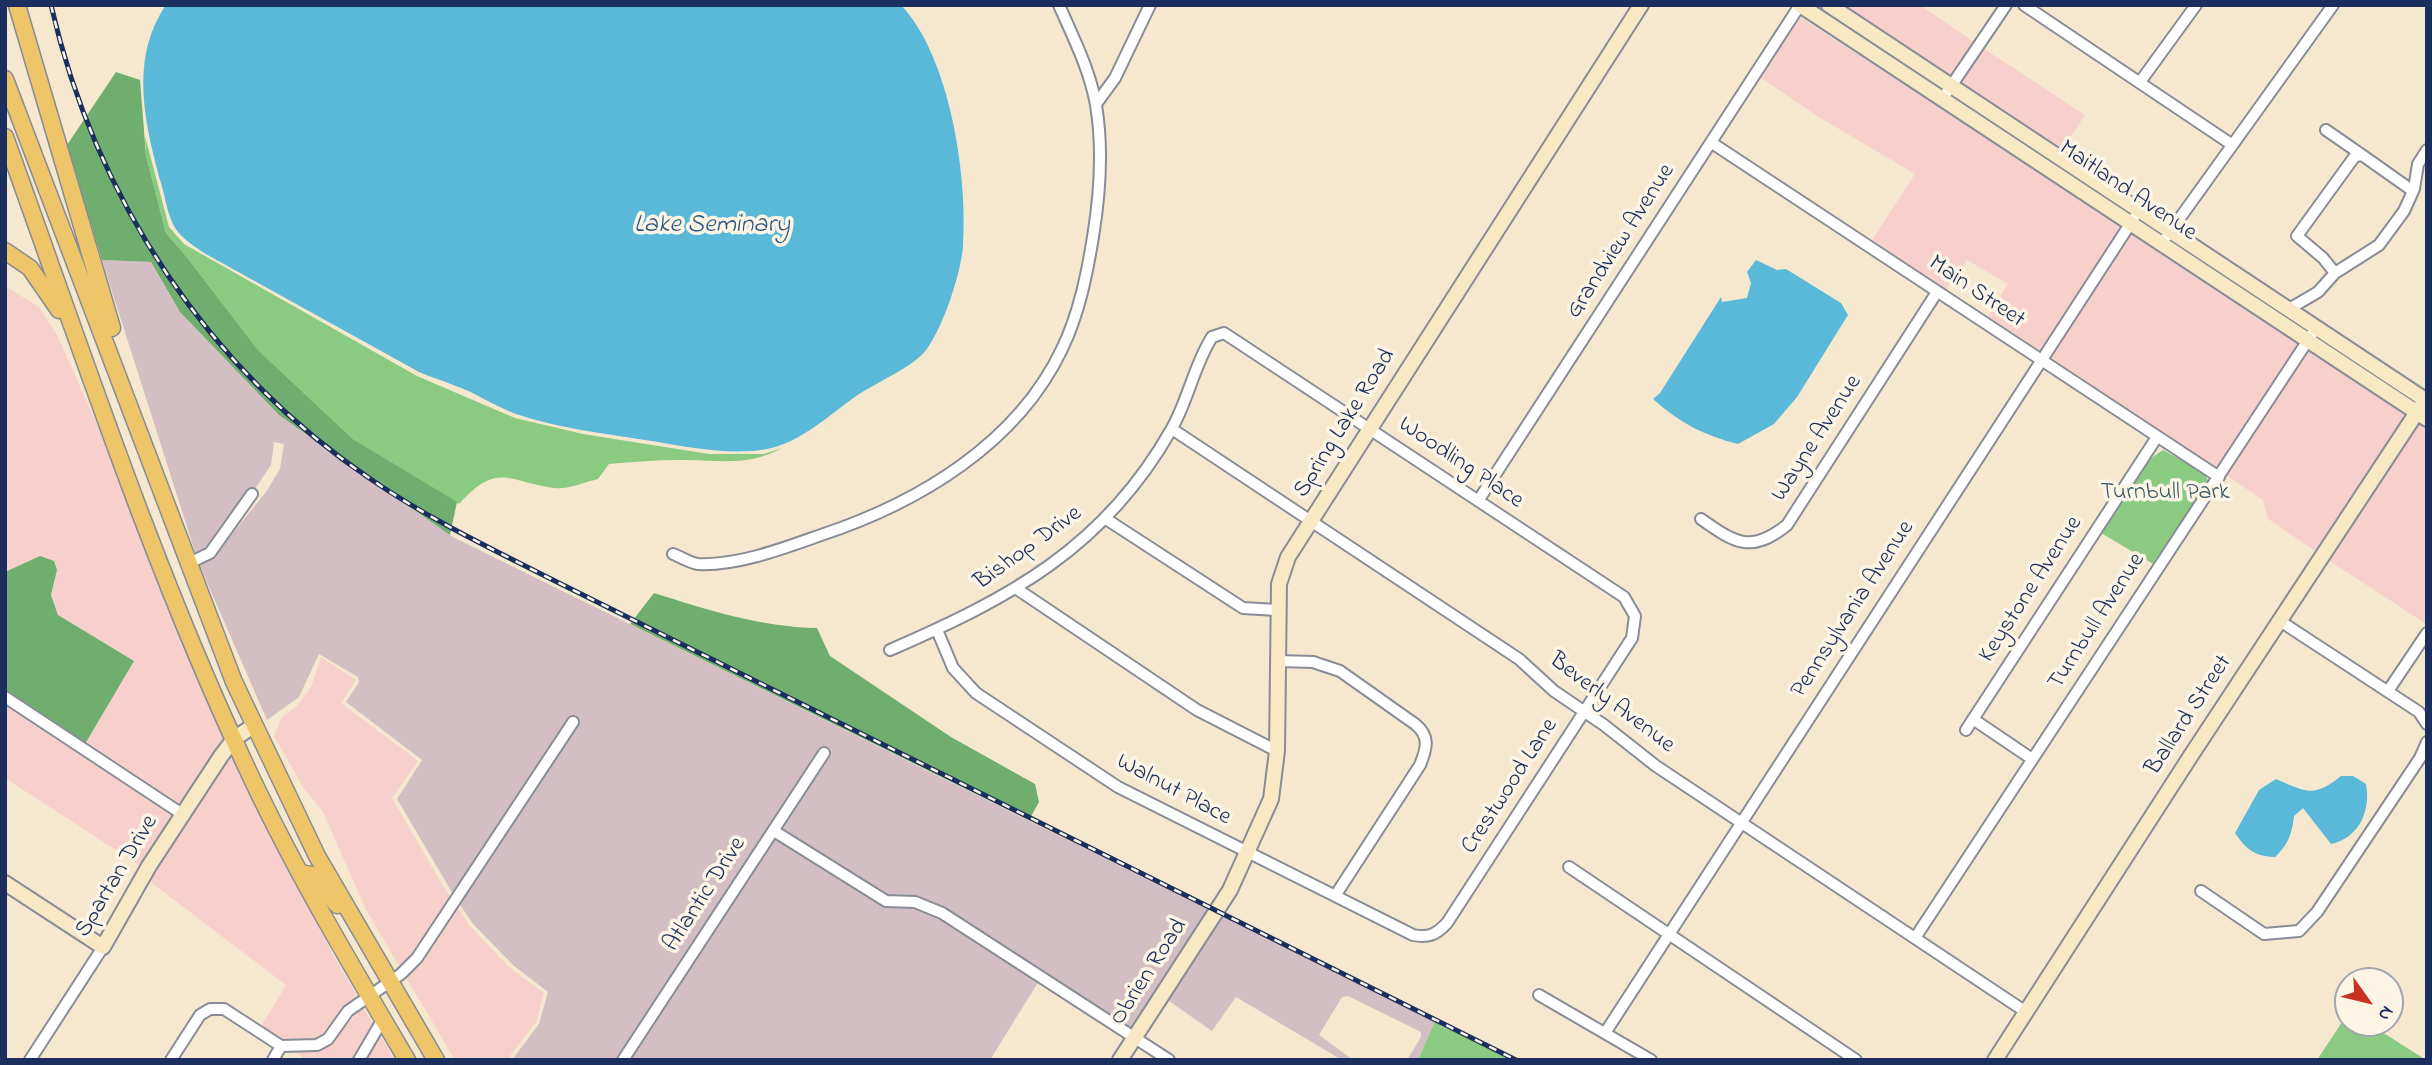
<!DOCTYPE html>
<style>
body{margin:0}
#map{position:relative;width:2432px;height:1065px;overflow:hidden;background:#f5e8cf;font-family:"Indie Flower",sans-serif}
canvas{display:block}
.frame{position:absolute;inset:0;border:7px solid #1b2f5e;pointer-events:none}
.north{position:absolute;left:2334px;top:967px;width:70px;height:70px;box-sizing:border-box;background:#fcf5e5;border:2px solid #a2a6af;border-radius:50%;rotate:124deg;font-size:19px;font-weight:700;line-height:28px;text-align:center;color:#1b2f5e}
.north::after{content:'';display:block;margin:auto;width:24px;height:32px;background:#c8321e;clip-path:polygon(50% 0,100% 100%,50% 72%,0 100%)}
</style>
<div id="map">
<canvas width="2432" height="1065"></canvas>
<div class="frame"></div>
<div class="north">N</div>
</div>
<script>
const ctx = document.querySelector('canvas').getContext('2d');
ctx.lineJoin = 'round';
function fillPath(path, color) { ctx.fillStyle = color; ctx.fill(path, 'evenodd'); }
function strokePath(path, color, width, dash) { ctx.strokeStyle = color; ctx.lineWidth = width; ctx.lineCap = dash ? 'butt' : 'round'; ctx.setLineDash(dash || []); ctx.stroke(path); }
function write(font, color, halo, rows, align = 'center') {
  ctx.font = font + ' "Indie Flower",sans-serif'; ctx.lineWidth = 7; ctx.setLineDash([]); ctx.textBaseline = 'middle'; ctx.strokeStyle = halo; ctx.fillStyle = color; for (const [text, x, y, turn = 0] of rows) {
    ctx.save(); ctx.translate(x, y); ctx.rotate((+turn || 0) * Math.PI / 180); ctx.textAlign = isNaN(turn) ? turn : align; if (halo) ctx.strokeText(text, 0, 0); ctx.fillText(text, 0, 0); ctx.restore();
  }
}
const built = new Path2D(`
 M1839,5H1920L1974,42L1951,77Z
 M1800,17L2123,225L2041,351L1988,316L2008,284L1967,260L1946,289L1872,240L1915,174L1817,116L1760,77Z
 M1983,48L2085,115L2063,149L1959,83Z
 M2132,231L2300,342L2217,469L2050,357Z
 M5,286L39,307L58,337L140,520L227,737L180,808L85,744L133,661L58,615L51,595L57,570L9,569L5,572Z
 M2309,348L2409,415L2318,553L2268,519L2263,500L2226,475Z
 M2418,420L2427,426L2426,624L2327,559Z
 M321,657L356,680L341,703L418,761L392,798L443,886L470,926L510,968L544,993L536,1022L507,1060H455L366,910L323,812L303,787L274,736L282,717L297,706L311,687Z
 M5,702L175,815L142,867L5,778Z
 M233,749L332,953L358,997L344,1008L324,1035L315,1040L282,1041L260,1028L286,985L153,884L149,877Z
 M363,1007L374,1025L354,1060H306L295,1051L318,1050L330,1043Z
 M380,1035L395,1060H366Z`);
const industrial = new Path2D(`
 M102,260L151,262L180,312L279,415L453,537L1212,911L1133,1030L1048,975L1042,976L990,1060H629L776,838L873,900L878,893L781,830L831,752L822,746L616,1060H512L539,1024L548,992L513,965L473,924L459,903L580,721L571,715L453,894L397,799L422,760L346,702L359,682L358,677L319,654L299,697L267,720L199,564L214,556L266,492L280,469L284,444L274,442L271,465L257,486L206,549L196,555Z
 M1221,915L1435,1021L1418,1060H1407L1421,1037V1032L1348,996L1342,997L1319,1035L1353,1060H1342L1236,997L1212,1031L1166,999Z`);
const green = new Path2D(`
 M145,136L169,227L184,244L417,376L515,418L583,434L709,454H764L782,448C745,468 718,459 680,460C656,460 632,462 609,464L598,479C585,482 567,490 554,488C508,482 498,461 459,504L353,439L258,350L186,256L166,233L146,156Z
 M2163,450L2203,472L2209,482L2155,565L2101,533L2150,459Z
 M2348,1013V1023H2368L2426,1060H2317Z
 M1435,1021L1441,1026L1518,1060H1418Z`);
const forest = new Path2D(`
 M116,72L140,80L146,156L166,233L186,256L258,350L353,439L457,502L450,535L279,415L180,312L151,262L102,260L67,145Z
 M40,556L54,561L57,570L51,595L58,615L134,661L85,744L5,691V572Z
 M654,593C708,610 760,627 817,628L830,656L951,737L1035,784L1039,802L1029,820L630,624Z`);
const water = new Path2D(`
 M166,5H901C950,57 968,176 963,246C961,273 943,328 926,350C914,367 872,384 852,399C825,419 795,446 761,450C722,455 683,446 645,440C602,433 557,428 516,414C494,406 475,392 453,385C442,380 430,377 419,372L204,253C193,245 179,237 173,224C167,212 165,196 161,183C145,124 129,59 166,5Z
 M1756,260L1777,270L1786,269L1841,303L1848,315L1797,397L1774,424L1738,444C1705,436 1678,422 1653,399L1660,393L1721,297L1722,302L1747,298L1751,283L1747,272Z
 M2341,776H2353L2366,784C2371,811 2359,838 2331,844L2303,808L2294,816C2292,834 2288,845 2275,857C2254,856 2247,850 2235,833L2259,790L2276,779C2306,792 2314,798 2341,776Z`);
const street = new Path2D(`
 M2024,5L2231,144
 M2140,82L2196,5
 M1943,98L2006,5
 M1096,104L1115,78L1150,5
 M2326,130L2362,155
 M1712,143L2219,477
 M2167,236L2333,5
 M2335,273L2323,258L2297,236L2355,156L2362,155L2413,191
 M2289,309L2318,292L2335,273L2379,245L2404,211L2414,189L2418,164L2427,150
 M1172,429L1519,659L1554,691L1604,725L1656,766L2026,1012
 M1478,501L1800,5
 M1106,519L1243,608L1277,610
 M1701,519C1735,543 1751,554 1787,525L1937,292
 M673,554C681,557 690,563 698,564C738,566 784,548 821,535C918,503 1017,444 1062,349C1079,314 1087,274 1093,237C1100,194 1103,147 1096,105C1090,70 1073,37 1059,5
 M187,564L210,553L252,494
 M1017,589L1197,710L1277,751
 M2280,621L2419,712L2427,724
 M890,650C1010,598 1104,548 1171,430C1188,401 1194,365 1212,337L1224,333L1624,597L1635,616L1632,638L1447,923C1436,935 1428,938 1413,935L1118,787L976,693L953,668L937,630
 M1278,661L1313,662L1340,671L1415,724C1430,736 1427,748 1420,765L1335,896
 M2388,691L2427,633
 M5,697L182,814
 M1973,719L2032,759
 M1966,730L2157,437
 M774,831L886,901L915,902L942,913L1169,1060
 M1569,867L1856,1060
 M2201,891L2264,934L2299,931L2317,912L2420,758L2427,742
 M1915,938L2316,328
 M1539,995L1651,1060
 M1605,1033L2134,218
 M30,1060L103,947
 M171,1060L200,1015L210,1009H224L281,1046L317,1045L328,1039L348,1011L401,974L417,958L573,722
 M273,1060L281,1046
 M359,1060L383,1019
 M623,1060L824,753`);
const secondary = new Path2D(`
 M1800,5L2427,419
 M1829,5L2427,401
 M5,883L103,947L149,866L221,756L234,739L253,726
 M1120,1060L1230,890L1271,799L1277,751L1279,584L1288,557L1641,5
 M1995,1060L2190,757L2425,400`);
const primary = new Path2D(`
 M17,5L112,328
 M5,79L234,682L317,856L436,1060
 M5,137C81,347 150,561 245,764C292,866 350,963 407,1060
 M5,251L30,268L59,310
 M300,873L312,875L337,905`);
const rail = new Path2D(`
 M51,5C95,197 208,370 372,480C429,519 492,549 553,580L1516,1060`);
const streetNames = [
 ["Maitland Avenue",2127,192,34],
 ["Grandview Avenue",1622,242,-57],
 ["Main Street",1976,293,34],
 ["Spring Lake Road",1346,424,-58],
 ["Wayne Avenue",1818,439,-57],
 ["Woodling Place",1460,464,34],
 ["Bishop Drive",1029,549,-36],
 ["Keystone Avenue",2032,590,-57],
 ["Pennsylvania Avenue",1854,610,-57],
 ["Turnbull Avenue",2098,622,-57],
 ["Beverly Avenue",1611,704,37],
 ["Ballard Street",2190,716,-57],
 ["Crestwood Lane",1511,787,-57],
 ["Walnut Place",1173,791,28],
 ["Spartan Drive",118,877,-59],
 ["Atlantic Drive",706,895,-57],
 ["Obrien Road",1150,973,-57]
];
const parkNames = [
 ["Turnbull Park",2165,494]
];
const waterNames = [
 ["Lake Seminary",712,227]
];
fillPath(built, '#f7d0cc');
fillPath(industrial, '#d2bec3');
fillPath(green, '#8bca81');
fillPath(forest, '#70ae6f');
fillPath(water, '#5ab8d8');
strokePath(street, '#888c96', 14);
strokePath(secondary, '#888c96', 18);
strokePath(primary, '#888c96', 19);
strokePath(street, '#fff', 10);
strokePath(secondary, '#f8e8c3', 14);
strokePath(primary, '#eec569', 16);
strokePath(rail, '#1b2f5e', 5);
strokePath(rail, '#fcf5e5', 2.5, [8]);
write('24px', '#1b2f5e', '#fcf5e5', streetNames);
write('24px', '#375667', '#fcf5e5', parkNames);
write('italic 26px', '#2e5883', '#fcf5e5', waterNames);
</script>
